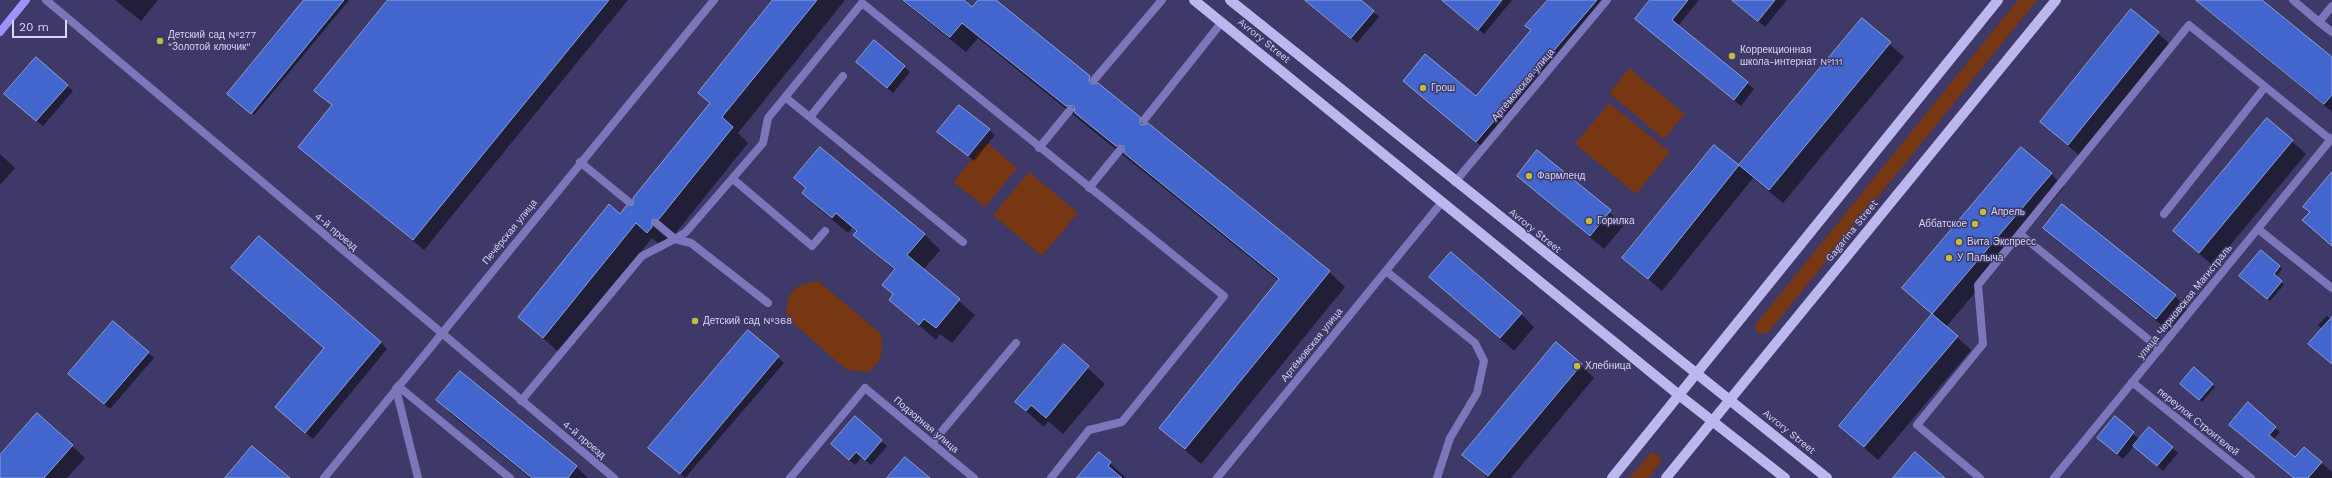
<!DOCTYPE html>
<meta charset="utf-8">
<style>
body{margin:0}
#map{position:relative;width:2332px;height:478px;overflow:hidden;background:#3e3968;font-family:"Work Sans",sans-serif}
canvas{display:block}
.scale{position:absolute;left:12px;top:20px;width:55px;height:18px;box-sizing:border-box;border:2px solid #d6d5f2;border-top:0;padding-left:5px;font-size:12px;line-height:14px;white-space:nowrap;color:#d6d5f2;-webkit-text-stroke:3px #3e3968;paint-order:stroke}
</style>
<div id="map">
<canvas width="2332" height="478"></canvas>
<div class="scale">20 m</div>
</div>
<script>
const ctx = document.querySelector('canvas').getContext('2d');
ctx.lineJoin = 'round';
function fillPath(path, color) { ctx.fillStyle = color; ctx.fill(path, 'evenodd'); }
function strokePath(path, color, width, dash) { ctx.strokeStyle = color; ctx.lineWidth = width; ctx.lineCap = dash ? 'butt' : 'round'; ctx.setLineDash(dash || []); ctx.stroke(path); }
function write(font, color, halo, rows, align = 'center') {
  ctx.font = font + ' "Work Sans",sans-serif'; ctx.lineWidth = 3; ctx.setLineDash([]); ctx.textBaseline = 'middle'; ctx.strokeStyle = halo; ctx.fillStyle = color; for (const [text, x, y, turn = 0] of rows) {
    ctx.save(); ctx.translate(x, y); ctx.rotate((+turn || 0) * Math.PI / 180); ctx.textAlign = isNaN(turn) ? turn : align; if (halo) ctx.strokeText(text, 0, 0); ctx.fillText(text, 0, 0); ctx.restore();
  }
}
const green = new Path2D(`
 M2018,0H2037L1768,333L1759,334L1755,329L1756,324Z
 M1629,68L1685,114L1664,139L1609,93Z
 M1609,103L1670,152L1636,194L1575,144Z
 M986,142L1017,168L985,207L953,182Z
 M1029,172L1078,213L1042,256L993,215Z
 M818,281L880,333C885,350 882,361 868,372L847,370L787,318C786,292 792,285 818,281Z
 M1652,452L1660,456L1661,462L1648,478H1629Z`);
const shadow = new Path2D(`
 M115,0H158L141,21Z
 M305,0H349L254,115L230,96Z
 M389,0H628L424,250L299,147L332,106L315,91Z
 M774,0H845L738,133L748,143L675,234L667,235L668,243L664,248L652,238L560,353L519,317L620,215L635,206L710,104L699,93Z
 M901,0H962L973,9L979,0H994L1329,272L1345,287L1201,464L1160,428L1279,281L978,38L966,52Z
 M1305,0H1360L1379,17L1357,43Z
 M1442,0H1512L1484,34Z
 M1549,0H1607L1482,147L1404,81L1476,98L1532,31Z
 M1652,0H1699L1678,26L1754,89L1741,106L1636,19Z
 M1732,0H1787L1765,27Z
 M2196,0H2260L2332,58V112Z
 M2132,11L2172,46L2082,158L2041,122Z
 M1862,19L1904,57L1783,203L1753,178L1662,291L1624,258L1714,146L1740,167Z
 M874,41L910,72L893,93L862,67Z
 M67,86L73,91L43,126L11,99Z
 M2267,119L2306,154L2213,266L2174,231Z
 M989,130L995,135L974,161L944,137Z
 M1538,152L1624,225L1604,249L1518,176Z
 M0,154L15,168L0,185Z
 M2051,174L2064,187L1946,327L1971,350L1878,460L1840,426L1932,315L1903,288Z
 M795,178L924,234L940,250L923,270L975,315L952,343L940,334L936,340L890,300L894,295L883,285L895,271L855,235L857,232L852,228L848,233L819,209L803,193L807,189Z
 M2045,228L2175,296L2188,310L2170,332L2058,241Z
 M2262,251L2282,269L2276,277L2284,285L2270,301L2243,278Z
 M1430,277L1521,314L1534,327L1514,351Z
 M2327,316L2332,320V364L2315,349L2322,329L2318,325Z
 M749,331L784,363L685,478L655,453Z
 M381,342L387,349L313,439L276,407L325,349Z
 M1064,346L1105,384L1063,434L1048,421L1044,427L1016,402Z
 M148,353L154,358L110,409L75,379Z
 M1581,365L1594,378L1511,478H1488L1464,455Z
 M460,373L577,467L588,478H530L451,414L438,400Z
 M2212,384L2215,387L2202,402L2184,386Z
 M2248,404L2280,432L2273,440L2295,459L2304,448L2332,472V478H2294L2234,429Z
 M37,414L85,458L67,478H0V457Z
 M2115,418L2140,440L2150,429L2178,453L2163,471L2134,446L2123,459L2104,443Z
 M881,441L887,446L871,465L862,457L855,465L837,450Z
 M1110,463L1126,478H1079Z`);
const building = new Path2D(`
 M304,0H344L251,114L227,94Z
 M388,0H609L413,240L298,147L332,105L314,91Z
 M773,0H817L722,117L733,127L659,219L652,220V227L647,233L636,223L543,338L518,317L609,204L620,214L626,206L633,205V198L710,103L698,93Z
 M903,0H964L972,7L978,0H996L1090,76L1089,81L1091,84L1098,83L1140,117V124L1144,125L1148,123L1330,271L1185,449L1159,428L1279,279L1124,153V146H1116L1075,113L1074,106H1066L962,23L950,37Z
 M1305,0H1361L1374,11L1351,38Z
 M1442,0H1502L1478,30Z
 M1548,0H1597L1476,142L1403,81L1425,54L1476,96L1531,30L1525,26Z
 M1650,0H1688L1672,20L1748,82L1734,100L1635,19Z
 M1732,0H1775L1758,21Z
 M2196,0H2262L2332,57V95L2324,104Z
 M2131,9L2159,32L2068,145L2040,122Z
 M1862,18L1891,42L1769,190L1739,165Z
 M874,40L905,66L887,88L856,62Z
 M36,57L68,85L36,121L4,94Z
 M959,105L990,129L968,156L937,132Z
 M2267,118L2293,140L2199,253L2173,231Z
 M1714,145L1739,165L1648,279L1622,258Z
 M820,147L925,234L907,255L960,299L936,328L924,319L919,325L889,300L893,294L882,285L895,269L853,235L857,231L836,213L832,218L802,193L806,188L794,178Z
 M2021,147L2052,173L1932,314L1902,288Z
 M1537,150L1611,210L1590,236L1517,176Z
 M2332,172V246L2302,220L2310,212L2303,207Z
 M2062,204L2176,295L2156,319L2043,228Z
 M259,236L381,342L305,433L275,407L324,348L231,268Z
 M2261,250L2280,266L2274,274L2282,281L2267,299L2239,276Z
 M1451,252L1522,313L1500,338L1429,277Z
 M1932,314L1958,336L1864,447L1839,426Z
 M2332,317V364L2308,344Z
 M113,321L149,352L104,404L68,374Z
 M748,330L779,356L680,474L648,448Z
 M1556,342L1582,364L1488,476L1462,455Z
 M1064,344L1089,366L1046,418L1031,405L1026,411L1015,402Z
 M2194,367L2213,384L2199,400L2180,384Z
 M460,371L577,466L568,478H532L436,400Z
 M2248,402L2276,427L2269,435L2295,457L2304,447L2322,462L2308,478H2294L2229,425Z
 M37,413L73,445L44,478H0V455Z
 M855,416L882,440L865,460L856,452L849,460L831,444Z
 M2115,416L2134,432L2117,454L2097,438Z
 M2149,427L2173,447L2157,466L2133,446Z
 M252,446L290,478H225Z
 M1099,452L1111,462L1108,466L1122,478H1077Z
 M1915,452L1945,478H1893Z
 M905,457L930,478H887Z`);
const service = new Path2D(`
 M2293,0L2319,22L2332,6
 M2319,22L2332,32
 M1094,80L1162,0
 M785,97L963,242
 M810,117L843,76
 M1144,120L1222,22
 M1039,148L1070,110
 M580,162L629,202
 M733,179L812,246L825,231
 M1089,188L1120,150
 M2164,214L2265,87
 M656,223L675,239L686,232L763,143L768,118L862,3L1224,296L1122,422L1089,430L1051,478
 M2020,234L2160,349
 M1386,271L1475,343L1484,361L1477,393L1450,438L1437,478
 M398,386L510,478
 M396,389L418,478
 M521,401L642,256L675,239L691,243L768,303
 M932,443L1016,343
 M790,478L865,388
 M1980,478L1917,425L1983,344L1978,285L2189,25L2331,140`);
const minor = new Path2D(`
 M46,0L614,478
 M1455,182L1607,0
 M2258,229L2332,288
 M2132,382L2251,478
 M865,388L974,478
 M324,478L714,0
 M1217,478L1442,202
 M2054,478L2332,138`);
const secondary = new Path2D(`
 M0,32L26,0`);
const primary = new Path2D(`
 M1194,0L1679,395L1785,478
 M1230,0L1827,478
 M1612,478L1998,0
 M1666,478L2056,0`);
const markers = [
 [160,41,4,"#c3bd3f"],
 [1732,56,4,"#c3bd3f"],
 [1423,88,4,"#c3bd3f"],
 [1529,176,4,"#c3bd3f"],
 [1983,212,4,"#c3bd3f"],
 [1589,221,4,"#c3bd3f"],
 [1975,224,4,"#c3bd3f"],
 [1959,242,4,"#c3bd3f"],
 [1949,258,4,"#c3bd3f"],
 [695,321,4,"#c3bd3f"],
 [1577,366,4,"#c3bd3f"]
];
const poiNames = [
 ["Детский сад №277",168,35],
 ["\"Золотой ключик\"",168,47],
 ["Коррекционная",1740,50],
 ["школа-интернат №111",1740,62],
 ["Грош",1431,88],
 ["Фармленд",1537,176],
 ["Апрель",1991,212],
 ["Горилка",1597,221],
 ["Аббатское",1967,224,"right"],
 ["Вита Экспресс",1967,242],
 ["У Палыча",1957,258],
 ["Детский сад №368",703,321],
 ["Хлебница",1585,366]
];
const streetNames = [
 ["Avrory Street",1264,41,39],
 ["Артёмовская улица",1523,85,-50],
 ["Avrory Street",1535,231,39],
 ["Gagarina Street",1852,231,-51],
 ["4-й проезд",336,232,40],
 ["Печёрская улица",510,232,-51],
 ["улица Черновская Магистраль",2185,302,-51],
 ["Артёмовская улица",1312,345,-51],
 ["переулок Строителей",2198,422,39],
 ["Подзорная улица",926,425,40],
 ["Avrory Street",1789,432,39],
 ["4-й проезд",584,440,40]
];
fillPath(green, '#773713');
fillPath(shadow, '#0007');
fillPath(building, '#4265ce');
strokePath(building, '#8da3d6', 1);
strokePath(service, '#7c77bb', 8);
strokePath(minor, '#7c77bb', 8);
strokePath(secondary, '#9e92ff', 8);
strokePath(primary, '#bab8ef', 10);
for (const [x, y, r, color] of markers) { const dot = new Path2D(); dot.arc(x, y, r, 0, 2 * Math.PI); ctx.fillStyle = color; ctx.fill(dot); strokePath(dot, '#3e3968', 1.5); }
write('10px', '#d6d5f2', '#3e3968', poiNames, 'left');
write('10px', '#d6d5f2', '#3e3968', streetNames);
</script>
